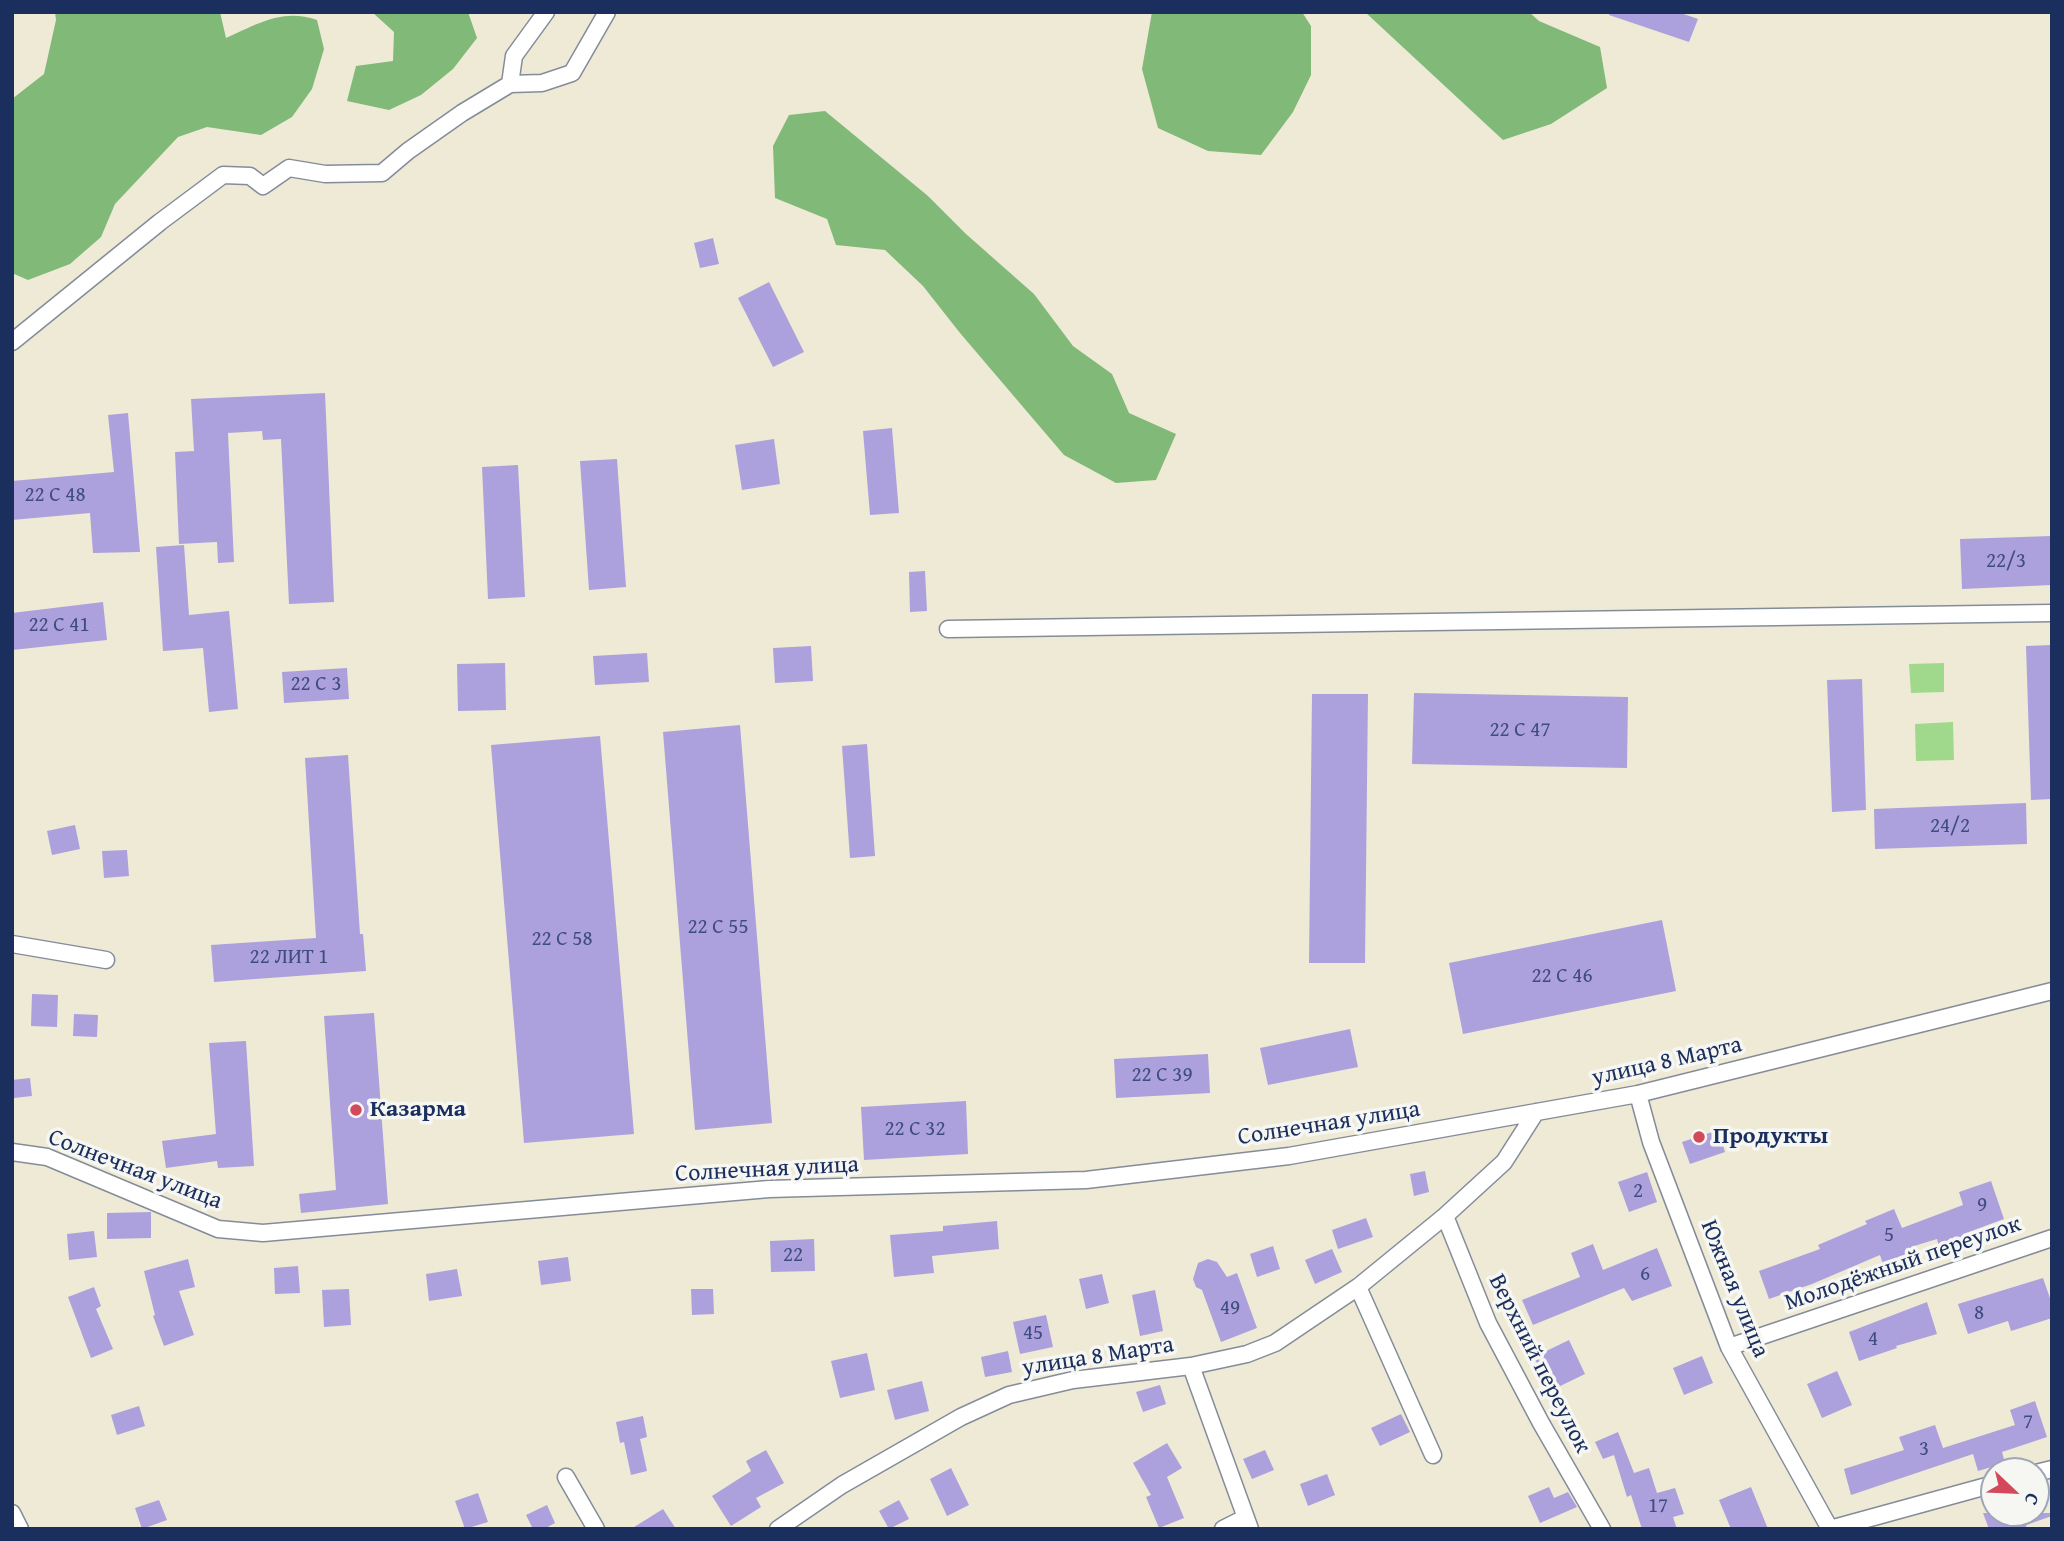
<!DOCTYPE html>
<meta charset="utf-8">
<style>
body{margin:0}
#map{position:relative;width:2064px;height:1541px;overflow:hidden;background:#eeead5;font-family:"Gentium Book Plus",serif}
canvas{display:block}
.frame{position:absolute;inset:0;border:14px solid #1b2f5e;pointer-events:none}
.north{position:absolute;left:1980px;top:1457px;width:70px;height:70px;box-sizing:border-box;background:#f6f6f2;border:2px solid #9ea6b7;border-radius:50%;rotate:113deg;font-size:19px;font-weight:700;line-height:28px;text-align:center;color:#1b2f5e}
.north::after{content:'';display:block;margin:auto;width:24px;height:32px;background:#d1495b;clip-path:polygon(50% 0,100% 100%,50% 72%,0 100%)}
</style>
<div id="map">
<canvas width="2064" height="1541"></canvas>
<div class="frame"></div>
<div class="north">С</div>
</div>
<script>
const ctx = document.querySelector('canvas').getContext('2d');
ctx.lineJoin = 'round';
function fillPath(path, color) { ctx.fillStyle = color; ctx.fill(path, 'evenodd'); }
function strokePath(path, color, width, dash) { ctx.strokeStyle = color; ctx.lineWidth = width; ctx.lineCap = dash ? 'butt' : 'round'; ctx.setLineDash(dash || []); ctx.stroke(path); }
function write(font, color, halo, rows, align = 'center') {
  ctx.font = font + ' "Gentium Book Plus",serif'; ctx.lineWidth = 7; ctx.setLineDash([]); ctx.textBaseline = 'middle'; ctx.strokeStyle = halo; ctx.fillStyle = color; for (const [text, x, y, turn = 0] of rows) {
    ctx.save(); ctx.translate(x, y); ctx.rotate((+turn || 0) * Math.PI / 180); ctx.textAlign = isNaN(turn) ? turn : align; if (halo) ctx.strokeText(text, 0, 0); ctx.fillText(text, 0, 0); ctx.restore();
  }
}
const green = new Path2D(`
 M1944,663V692L1911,693L1909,664Z
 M1953,722L1954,760L1916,761L1915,724Z`);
const forest = new Path2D(`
 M55,12H220L226,38C258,24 282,8 317,20L324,49L312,89L292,117L261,135L207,127L178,137L115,204L101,237L70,264L28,280L12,273V99L44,74L56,20Z
 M372,12H468L477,38L453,69L421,95L389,110L347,101L356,66L393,61L394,32Z
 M1152,12H1302L1311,26V75L1293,112L1261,155L1208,151L1158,128L1142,69Z
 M1365,12H1529L1539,21L1600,47L1607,88L1551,124L1503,140Z
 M825,111L928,196L966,234L1034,294L1073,346L1112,374L1129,413L1176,434L1156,480L1116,483L1064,455L960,333L923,286L885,250L836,245L827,219L775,198L773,146L789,115Z`);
const building = new Path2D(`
 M1609,12H1678L1698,19L1689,42L1609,15Z
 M713,238L719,264L700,268L694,243Z
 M769,282L804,352L773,367L738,298Z
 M325,393L334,602L289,604L281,439L263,440L262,431L228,433L234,562L218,563L217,542L179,544L175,452L194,451L191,399Z
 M128,413L140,552L93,553L90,513L12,520V481L114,472L108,415Z
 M892,428L899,513L870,515L863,431Z
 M774,439L780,484L742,490L735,445Z
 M617,459L626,587L589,590L580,461Z
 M518,465L525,597L488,599L482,467Z
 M2052,536V585L1962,589L1960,539Z
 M184,545L189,615L229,611L238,709L209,712L203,648L163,651L156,547Z
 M925,571L927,611L910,612L909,572Z
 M103,602L107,640L12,650V613Z
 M2052,645V799L2031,800L2026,646Z
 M811,646L813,681L775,683L773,648Z
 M647,653L649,682L595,685L593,656Z
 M505,663L506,710L458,711L457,664Z
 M347,668L349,699L284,703L282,672Z
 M1862,679L1866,810L1832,812L1827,680Z
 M1414,693L1628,697L1627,768L1412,764Z
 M1312,694H1368L1365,963H1309Z
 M740,725L772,1123L695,1130L663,732Z
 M600,736L634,1134L524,1143L491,745Z
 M867,744L875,856L850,858L842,746Z
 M348,755L360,934H363L366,971L214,982L211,945L316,938L305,758Z
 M2026,803L2027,844L1875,849L1874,809Z
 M75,825L80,849L52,855L47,831Z
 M127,850L129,876L104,878L102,851Z
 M1662,920L1676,991L1463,1034L1449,963Z
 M32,994L58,995L57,1027L31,1026Z
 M374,1013L388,1204L301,1213L299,1194L336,1190L324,1016Z
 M74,1014L98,1015L97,1037L73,1036Z
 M1350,1029L1358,1067L1268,1085L1260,1048Z
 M246,1041L254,1166L218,1168L217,1161L166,1168L162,1141L216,1134L209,1043Z
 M1208,1054L1210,1093L1116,1098L1114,1059Z
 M30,1078L32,1096L14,1098L12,1080Z
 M966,1101L968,1154L864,1160L861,1107Z
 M1718,1130L1725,1152L1690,1164L1682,1142Z
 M1425,1171L1429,1192L1414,1196L1410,1174Z
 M1647,1172L1657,1202L1629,1212L1618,1182Z
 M1991,1181L2004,1219L1966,1233L1967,1236L1939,1247L1937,1239L1911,1247L1913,1252L1883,1264L1880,1255L1812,1284L1769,1299L1759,1271L1820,1249L1818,1245L1867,1224L1865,1221L1894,1209L1902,1228L1963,1205L1959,1192Z
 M151,1212V1238L107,1239V1213Z
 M1366,1218L1373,1237L1338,1249L1332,1230Z
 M997,1221L999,1249L932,1256L934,1273L894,1277L890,1235L943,1231V1226Z
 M94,1231L97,1257L69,1260L67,1234Z
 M814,1239L815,1271L771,1272L770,1241Z
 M1593,1244L1603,1270L1657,1248L1672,1286L1632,1301L1624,1288L1533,1325L1522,1300L1580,1277L1571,1253Z
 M1273,1246L1280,1269L1257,1277L1250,1254Z
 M1332,1249L1342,1272L1315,1284L1305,1260Z
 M568,1257L571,1281L541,1285L538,1261Z
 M188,1259L195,1287L179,1291L194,1335L164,1346L153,1316L155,1315L144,1271Z
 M1208,1259L1217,1262L1227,1277L1237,1273L1257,1328L1221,1342L1202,1290L1196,1287L1193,1279L1198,1263Z
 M298,1266L300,1293L275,1294L274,1268Z
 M457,1269L462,1296L429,1301L426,1274Z
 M1102,1274L1109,1303L1086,1309L1079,1279Z
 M2043,1278L2052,1304V1318L2011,1331L2008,1321L1968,1334L1958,1304Z
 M94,1287L101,1306L96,1309L113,1349L91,1358L68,1297Z
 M349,1289L351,1325L324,1327L322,1290Z
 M691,1289H713L714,1314L692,1315Z
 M1155,1290L1163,1331L1140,1336L1132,1295Z
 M1927,1302L1937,1334L1896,1346L1897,1348L1859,1361L1849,1332Z
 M1046,1315L1053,1347L1020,1354L1013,1322Z
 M1569,1340L1585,1374L1550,1391L1534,1357Z
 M1008,1351L1012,1372L985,1377L981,1357Z
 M867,1353L875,1390L840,1398L831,1361Z
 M1702,1356L1713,1383L1684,1395L1673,1368Z
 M1837,1371L1852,1405L1822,1418L1807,1384Z
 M922,1381L929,1411L895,1420L887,1390Z
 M1160,1385L1166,1404L1143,1412L1136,1392Z
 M2035,1401L2047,1437L2002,1452L2005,1463L1978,1471L1973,1454L1851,1495L1844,1469L1904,1450L1899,1437L1935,1425L1943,1448L2015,1425L2010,1410Z
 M139,1406L145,1426L117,1435L111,1415Z
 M1401,1414L1410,1432L1380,1446L1371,1428Z
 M643,1416L647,1437L640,1439L647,1471L631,1475L624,1442L620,1443L616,1422Z
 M1618,1432L1634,1473L1649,1468L1657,1493L1675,1488L1684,1514L1673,1517L1677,1529H1642L1631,1495L1627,1497L1614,1455L1603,1459L1595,1442Z
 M1167,1443L1182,1468L1167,1477L1184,1518L1159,1528L1146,1497L1151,1495L1133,1463Z
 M766,1450L784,1483L756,1498L761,1507L731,1526L712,1496L751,1471L746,1461Z
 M1265,1450L1274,1470L1252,1479L1243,1459Z
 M951,1468L969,1505L947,1516L930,1479Z
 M1327,1474L1335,1495L1308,1506L1300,1484Z
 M1549,1487L1554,1498L1568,1492L1577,1507L1540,1523L1528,1496Z
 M1751,1487L1768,1529H1731L1719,1500Z
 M478,1493L488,1522L465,1529L455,1501Z
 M159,1500L167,1520L142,1529L135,1508Z
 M899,1500L909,1519L889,1529L879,1511Z
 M547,1505L555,1523L544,1529H533L526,1515Z
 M663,1509L676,1529H631Z
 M1983,1513H2052V1516L2026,1525L2027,1529H1989Z`);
const minor = new Path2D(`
 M546,12L514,56L510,84L542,83L572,73L607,12
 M12,342L160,222L223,175L250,176L263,186L289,168L325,174L382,173L408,151L462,113L510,84
 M948,629L2052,613
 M12,944L106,960
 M1638,1094L1651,1142L1729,1347L1830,1529
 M12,1152L47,1157L218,1229L263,1233L769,1189L1086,1180L1289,1156L1638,1094L2052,991
 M1445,1216L1488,1323L1541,1423L1602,1529
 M1358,1287L1433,1455
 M1729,1347L2052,1238
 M1191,1366L1250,1529
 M2036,1473L2052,1469
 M566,1477L596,1529
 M12,1513L20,1529
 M778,1529L842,1485L961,1417L1009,1395L1073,1380L1191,1366L1247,1354L1275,1343L1358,1287L1445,1216L1504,1162L1536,1112
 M1223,1529L1245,1518
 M1830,1529L1994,1484`);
const markers = [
 [356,1110,7,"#d1495b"],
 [1699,1137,7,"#d1495b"]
];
const numberNames = [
 ["22 С 48",55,496],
 ["22/3",2006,562],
 ["22 С 41",59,626],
 ["22 С 3",316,685],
 ["22 С 47",1520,731],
 ["24/2",1950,827],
 ["22 С 55",718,928],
 ["22 С 58",562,940],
 ["22 ЛИТ 1",289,958],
 ["22 С 46",1562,977],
 ["22 С 39",1162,1076],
 ["22 С 32",915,1130],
 ["2",1638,1192],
 ["9",1982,1206],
 ["5",1889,1236],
 ["22",793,1256],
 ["6",1645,1275],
 ["49",1230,1309],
 ["8",1979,1314],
 ["45",1033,1334],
 ["4",1873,1340],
 ["7",2028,1423],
 ["3",1924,1450],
 ["17",1658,1507]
];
const streetNames = [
 ["улица 8 Марта",1667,1062,-13],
 ["Солнечная улица",1329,1124,-9],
 ["Солнечная улица",135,1170,21],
 ["Солнечная улица",767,1170,-3],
 ["Молодёжный переулок",1903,1264,-19],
 ["Южная улица",1734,1289,68],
 ["улица 8 Марта",1098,1357,-9],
 ["Верхний переулок",1539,1364,63]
];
const poiNames = [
 ["Казарма",370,1110],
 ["Продукты",1713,1137]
];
fillPath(green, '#a1d98c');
fillPath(forest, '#80b978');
fillPath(building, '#aca1dc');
strokePath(minor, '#848c9a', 19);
strokePath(minor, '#fff', 16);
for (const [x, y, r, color] of markers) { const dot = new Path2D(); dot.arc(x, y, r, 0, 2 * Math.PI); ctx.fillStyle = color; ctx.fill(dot); strokePath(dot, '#f6f6f2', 2.5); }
write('21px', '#3f4c7e', null, numberNames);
write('24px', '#1b2f5e', '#f6f6f2', streetNames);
write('bold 24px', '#1b2f5e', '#f6f6f2', poiNames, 'left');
</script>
